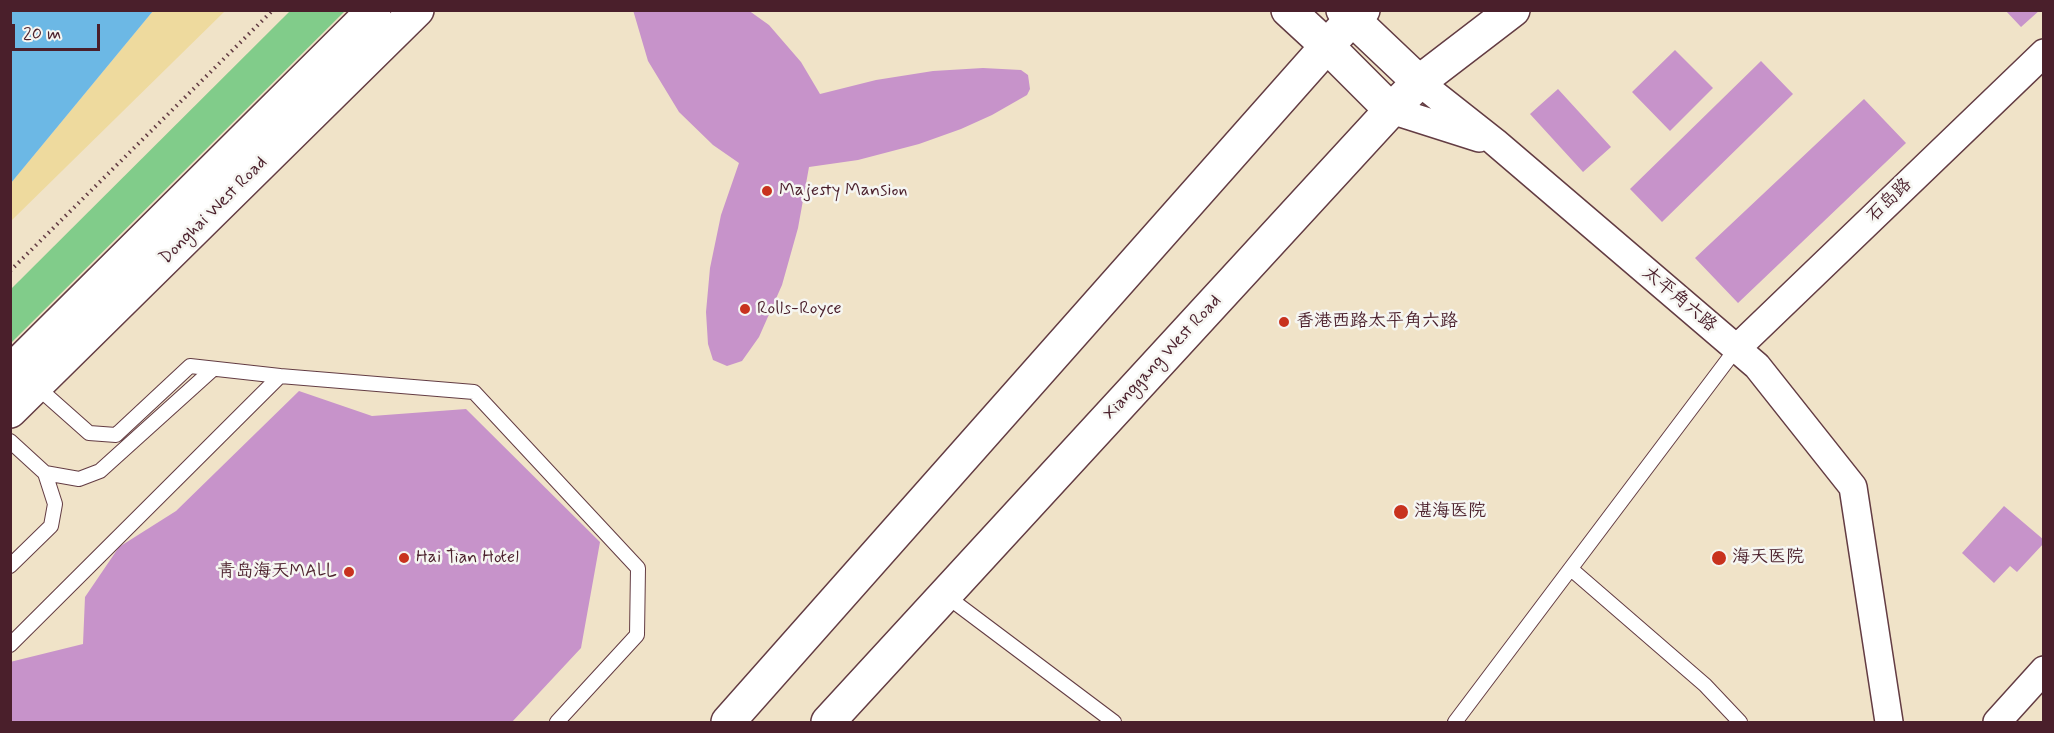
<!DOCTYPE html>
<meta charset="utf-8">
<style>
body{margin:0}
#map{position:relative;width:2054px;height:733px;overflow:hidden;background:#f0e3c8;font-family:Mynerve,sans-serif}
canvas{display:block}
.frame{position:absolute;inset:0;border:12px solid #4a1f2b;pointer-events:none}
.scale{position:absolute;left:12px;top:24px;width:88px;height:27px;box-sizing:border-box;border:3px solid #4a1f2b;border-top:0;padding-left:8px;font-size:18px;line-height:21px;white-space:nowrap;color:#4a1f2b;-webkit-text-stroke:4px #f6f6f2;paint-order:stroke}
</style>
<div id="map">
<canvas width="2054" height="733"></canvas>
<div class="frame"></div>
<div class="scale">20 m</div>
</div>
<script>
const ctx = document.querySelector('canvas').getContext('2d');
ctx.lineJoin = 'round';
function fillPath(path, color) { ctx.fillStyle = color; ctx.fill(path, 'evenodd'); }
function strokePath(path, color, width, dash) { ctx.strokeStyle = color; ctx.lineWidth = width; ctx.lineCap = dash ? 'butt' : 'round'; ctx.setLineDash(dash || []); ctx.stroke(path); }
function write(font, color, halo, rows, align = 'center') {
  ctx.font = font + ' Mynerve,"LXGW WenKai TC",sans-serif'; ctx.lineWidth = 5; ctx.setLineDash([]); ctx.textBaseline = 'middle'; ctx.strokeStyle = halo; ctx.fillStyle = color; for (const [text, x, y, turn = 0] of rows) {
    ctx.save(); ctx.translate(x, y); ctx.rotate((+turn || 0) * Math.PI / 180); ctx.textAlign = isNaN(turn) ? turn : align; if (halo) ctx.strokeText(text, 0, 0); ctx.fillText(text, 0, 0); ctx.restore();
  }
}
const green = new Path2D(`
 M291,10L345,11L11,343V289Z`);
const sand = new Path2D(`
 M153,11H225L11,221V183Z`);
const water = new Path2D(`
 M11,10L153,11L11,183L10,11Z`);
const building = new Path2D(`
 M633,10H748L769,25L801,62L820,94L876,80L933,71L983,68L1021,70L1028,75L1030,89L1027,95L992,115L961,129L919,144L858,160L809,167L798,228L782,285L759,337L742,361L727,366L713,360L708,344L706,312L710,268L721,215L739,163L713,145L679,112L648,61Z
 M2005,10H2040L2021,27Z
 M1675,50L1713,88L1670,131L1632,92Z
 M1761,61L1793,94L1662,222L1630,189Z
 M1558,89L1611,147L1583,172L1530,114Z
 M1864,99L1906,143L1738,303L1695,258Z
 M299,391L372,416L466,409L600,542L581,648L512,722H10V662L83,644L85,597L119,547L176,511Z
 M2004,506L2044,540V543L2017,572L2010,566L1994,583L1962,553Z`);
const path = new Path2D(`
 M10,271L273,10`);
const lane = new Path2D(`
 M36,386L89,433L116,435L190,366L280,376
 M10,441L45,473L55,504L51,526L10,566
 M45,473L79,479L100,471L212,370
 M1571,569L1705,685L1740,722
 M945,595L1114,722
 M10,645L280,376L474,392L638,568L637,635L557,722
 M1455,722L1736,349`);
const street = new Path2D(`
 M1419,82L1495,142L1757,366L1853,487L1889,722
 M1391,110L1479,138
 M1736,349L2044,53
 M1997,722L2044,670`);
const secondary = new Path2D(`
 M1288,10L1327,46L1391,110
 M1343,10L1419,82
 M10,372L374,10
 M10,411L417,10`);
const primary = new Path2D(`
 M728,722L1327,46L1352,19L1363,10
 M828,722L1391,110L1419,82L1513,10`);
const markers = [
 [767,191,6,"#c8321e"],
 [745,309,6,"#c8321e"],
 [1284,322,6,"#c8321e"],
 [1401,512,8,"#c8321e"],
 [404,558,6,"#c8321e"],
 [1719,558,8,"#c8321e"],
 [349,572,6,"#c8321e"]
];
const poiNames = [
 ["Majesty Mansion",779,191],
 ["Rolls-Royce",757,309],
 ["香港西路太平角六路",1296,322],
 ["湛海医院",1414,512],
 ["Hai Tian Hotel",416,558],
 ["海天医院",1732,558],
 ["青岛海天MALL",337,572,"right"]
];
const streetNames = [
 ["石岛路",1890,201,-44],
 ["Donghai West Road",214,211,-45],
 ["太平角六路",1679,300,40],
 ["Xianggang West Road",1163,358,-47]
];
fillPath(green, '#81cc8a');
fillPath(sand, '#eeda9e');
fillPath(water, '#6cb8e5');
fillPath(building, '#c793ca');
strokePath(lane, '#633c43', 16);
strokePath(street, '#633c43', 30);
strokePath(secondary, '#633c43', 36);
strokePath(primary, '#633c43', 36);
strokePath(path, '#633c43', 4, [1.5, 4.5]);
strokePath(lane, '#fff', 14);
strokePath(street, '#fff', 27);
strokePath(secondary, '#fff', 33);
strokePath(primary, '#fff', 33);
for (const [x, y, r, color] of markers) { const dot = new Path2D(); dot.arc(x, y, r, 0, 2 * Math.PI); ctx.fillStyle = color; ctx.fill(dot); strokePath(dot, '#f6f6f2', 2); }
write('18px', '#4a1f2b', '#f6f6f2', poiNames, 'left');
write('18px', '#4a1f2b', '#f6f6f2', streetNames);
</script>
